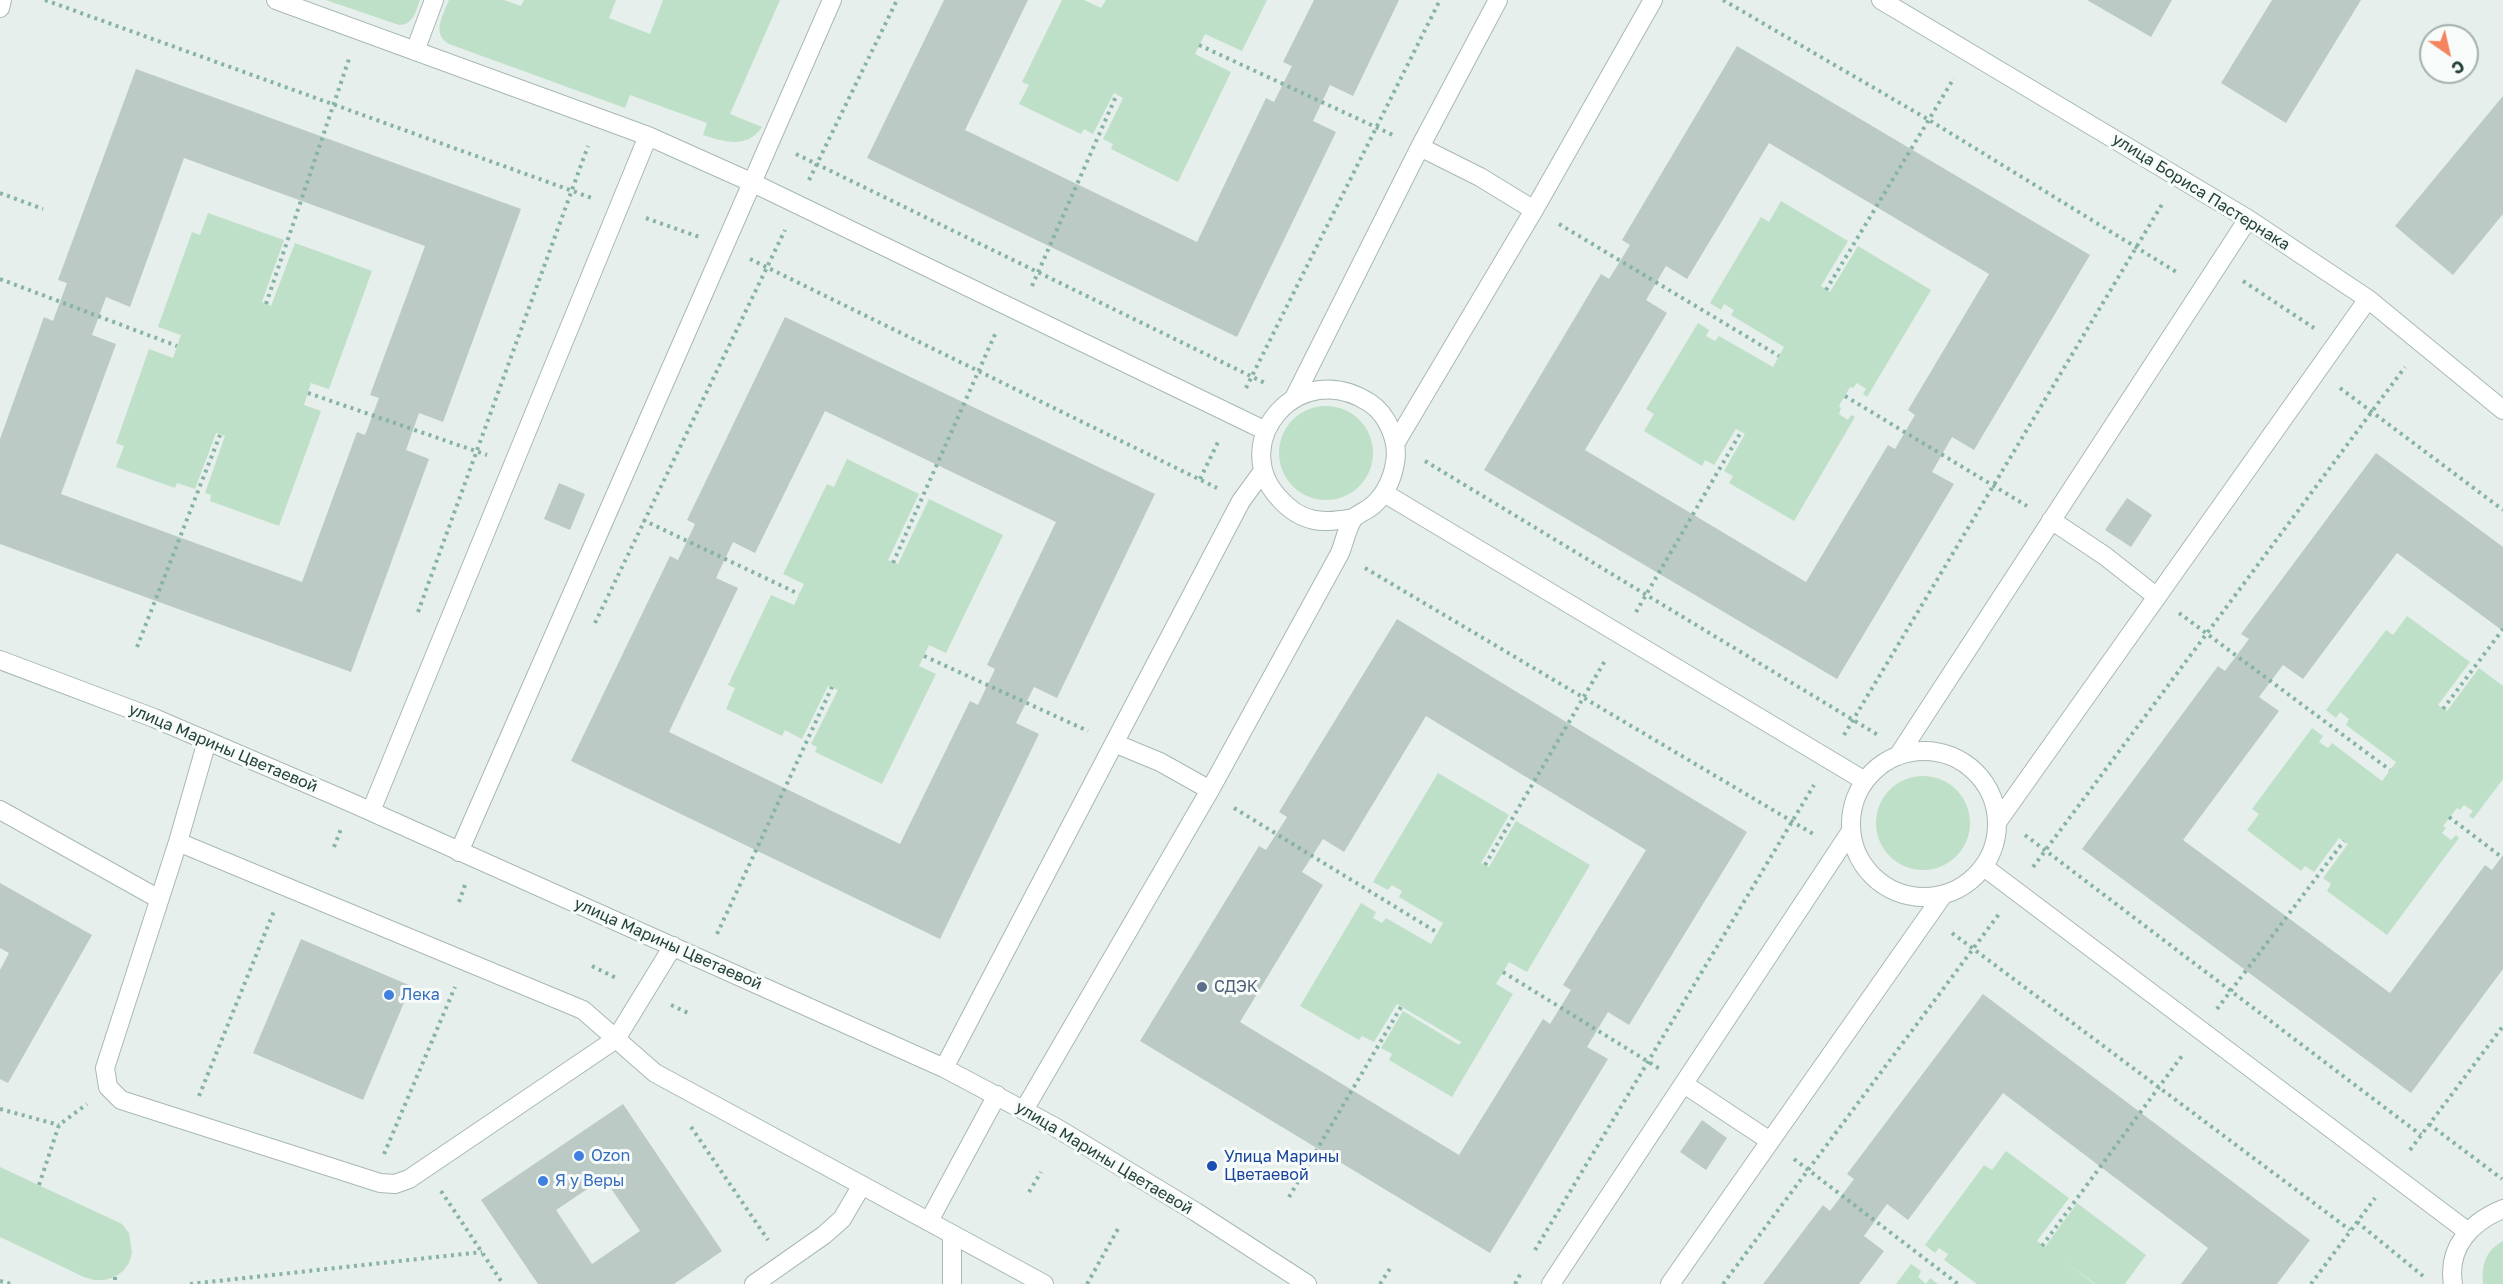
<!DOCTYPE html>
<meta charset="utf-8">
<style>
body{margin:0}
#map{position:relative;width:2503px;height:1284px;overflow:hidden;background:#e6efeb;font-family:"Golos Text",sans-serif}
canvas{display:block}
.north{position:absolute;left:2419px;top:24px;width:60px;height:60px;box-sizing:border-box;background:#f7fbf9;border:2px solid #a3b1ad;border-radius:50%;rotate:146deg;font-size:16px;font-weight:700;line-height:24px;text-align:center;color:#24423a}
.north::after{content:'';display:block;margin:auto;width:21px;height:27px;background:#f4845f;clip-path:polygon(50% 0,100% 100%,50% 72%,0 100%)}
</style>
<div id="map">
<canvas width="2503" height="1284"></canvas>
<div class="north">С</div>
</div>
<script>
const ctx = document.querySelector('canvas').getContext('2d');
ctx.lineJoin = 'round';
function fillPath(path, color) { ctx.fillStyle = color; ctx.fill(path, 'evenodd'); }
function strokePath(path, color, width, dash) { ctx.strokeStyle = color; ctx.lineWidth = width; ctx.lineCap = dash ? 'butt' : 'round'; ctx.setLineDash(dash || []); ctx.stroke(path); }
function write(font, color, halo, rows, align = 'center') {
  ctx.font = font + ' "Golos Text",sans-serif'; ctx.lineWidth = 6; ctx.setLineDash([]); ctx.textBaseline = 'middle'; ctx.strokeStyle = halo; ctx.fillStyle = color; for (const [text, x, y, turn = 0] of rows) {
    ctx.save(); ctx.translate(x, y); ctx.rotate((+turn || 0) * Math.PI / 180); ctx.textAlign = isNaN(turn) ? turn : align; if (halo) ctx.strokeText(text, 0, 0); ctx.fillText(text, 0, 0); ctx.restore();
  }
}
const green = new Path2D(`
 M326,0H420C416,11 413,25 399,25Z
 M449,0H504L521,6L524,0H616L609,18L650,34L663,0H780L730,114L762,127C748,149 724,142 703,135L707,123L630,95L625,108L449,44C431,34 443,15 449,0Z
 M1062,0H1084L1101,8L1106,0H1267L1242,51L1205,34L1195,54L1231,72L1178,182L1111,149L1113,144L1103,139L1123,98L1114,93L1093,134L1084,129L1081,134L1019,104L1029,85L1022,82Z
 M1781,201L1848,241L1821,286L1830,292L1858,246L1931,290L1867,397L1863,394L1866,389L1857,383L1853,388L1850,387L1839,406L1841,408L1839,414L1848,420L1851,415L1855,417L1794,521L1729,483L1733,476L1724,471L1745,434L1736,429L1714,465L1705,460L1702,466L1644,431L1654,414L1646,409L1698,323L1709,330L1706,336L1715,341L1719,336L1773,367L1784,347L1731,315L1734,310L1724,304L1721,310L1710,303L1761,217L1769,222Z
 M208,213L284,240L262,302L271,306L295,243L372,271L329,389L311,383L304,405L321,411L279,526L210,501L211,495L205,493L225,436L216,433L195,489L177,483L175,488L116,467L124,446L116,443L149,349L173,358L181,335L158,327L192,232L200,235Z
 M1279 453a47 47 0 1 1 94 0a47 47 0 1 1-94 0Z
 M847,459L919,494L888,560L898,564L929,499L1003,535L946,653L929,645L919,666L936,674L882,784L815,752L817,747L811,744L838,690L828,686L802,739L785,730L782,736L726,709L735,688L728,685L771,595L794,605L804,584L783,574L827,484L834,487Z
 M2407,616L2470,662L2438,705L2447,711L2479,668L2503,686V779L2473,819L2469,816L2473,811L2464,805L2460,810L2457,808L2443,826L2446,828L2442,833L2451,840L2456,835L2459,838L2387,935L2327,891L2331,884L2323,878L2348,844L2339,838L2314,872L2305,866L2301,871L2247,830L2259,814L2252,809L2312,728L2323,736L2319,742L2328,748L2332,743L2382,781L2396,762L2346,725L2349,719L2340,712L2336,718L2326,710L2386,630L2393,635Z
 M1438,773L1509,815L1481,863L1489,867L1516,821L1590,865L1527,972L1509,962L1496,984L1513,994L1452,1097L1389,1060L1392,1054L1381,1048L1403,1011L1459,1045L1461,1042L1397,1004L1374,1042L1362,1036L1359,1040L1300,1006L1361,903L1376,912L1373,918L1382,923L1386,918L1431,944L1443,923L1399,897L1402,891L1392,885L1388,890L1373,882Z
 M1876 823a47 47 0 1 1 94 0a47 47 0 1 1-94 0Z
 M2006,1151L2069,1198L2037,1241L2045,1247L2077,1203L2146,1255L2125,1284H2095L2063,1260L2094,1284H1977L1944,1260L1948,1254L1939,1248L1935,1253L1925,1245L1984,1165L1992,1170Z
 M0,1167L122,1224L129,1233L132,1253L129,1263L123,1271L115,1277L104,1280H94L84,1277L0,1237Z
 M2503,1241V1284H2483C2481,1265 2486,1250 2503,1241Z
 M1911,1264L1921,1271L1918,1277L1926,1284L1930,1278L1938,1284H1896Z`);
const building = new Path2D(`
 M944,0H1028L965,130L1197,242L1266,98L1274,102L1292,66L1283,62L1314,0H1399L1353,96L1330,85L1313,121L1336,132L1237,337L867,158Z
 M2087,0H2172L2151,37Z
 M2272,0H2361L2286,123L2221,83Z
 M1737,46L2090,255L1974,450L1952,437L1932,472L1954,484L1837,679L1484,470L1601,274L1609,279L1630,245L1622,240ZM1769,143L1989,274L1908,410L1915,415L1895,449L1888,445L1806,582L1585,450L1667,313L1646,300L1666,266L1687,279Z
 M136,69L521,209L443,422L419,413L406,450L429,459L351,672L0,544V439L44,317L53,321L67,283L58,280ZM184,158L425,246L370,395L379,398L365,435L357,432L302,582L61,494L116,344L92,335L106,297L130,307Z
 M2503,96V214L2453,275L2395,226Z
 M785,317L1155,494L1057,698L1034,687L1016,723L1039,734L940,939L571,761L670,556L678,560L695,524L687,520ZM825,411L1056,522L987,665L995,669L978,705L970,701L900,844L669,732L738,588L716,578L733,542L755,553Z
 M2376,453L2503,547V631L2397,553L2303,679L2283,665L2259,697L2279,711L2183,840L2390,993L2485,865L2492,870L2503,855V969L2411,1093L2082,849L2218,666L2225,671L2249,639L2241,634Z
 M559,483L585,494L570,530L544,519Z
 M2127,498L2152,515L2131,547L2105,530Z
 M1397,619L1747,832L1629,1025L1608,1012L1587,1047L1608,1059L1490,1253L1140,1041L1259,846L1266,850L1287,817L1279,812ZM1426,716L1646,850L1563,985L1571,990L1550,1024L1543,1019L1459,1155L1240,1022L1323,885L1302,872L1323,839L1344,852Z
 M0,883L92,935L8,1083L0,1079V970L9,953L0,948Z
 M301,939L411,986L363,1100L253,1053Z
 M1983,994L2310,1240L2277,1284H2181L2208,1248L2003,1093L1908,1220L1887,1204L1864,1236L1884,1251L1859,1284H1763L1823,1205L1830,1211L1854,1179L1847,1174Z
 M623,1104L722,1251L674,1284H538L481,1200ZM604,1178L640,1231L592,1264L556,1210Z
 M1702,1120L1727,1138L1706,1170L1680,1152Z`);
const path = new Path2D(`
 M45,0L592,198
 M1723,0L1929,120L2178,273
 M1199,45L1395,136
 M796,154L1267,384
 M809,180L897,0
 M0,193L43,209
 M646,218L699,237
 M1559,224L1779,356
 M750,259L1217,488
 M0,279L177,346
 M2243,281L2314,328
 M1032,286L1117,94
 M1826,290L1954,78
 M266,304L350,56
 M1246,388L1440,0
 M2340,388L2503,510
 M308,393L487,455
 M1845,396L2027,506
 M1425,461L1878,735
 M1200,479L1219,440
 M643,520L799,594
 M893,563L996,332
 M1365,568L1815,835
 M418,612L588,146
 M1636,612L1741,432
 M2179,613L2390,770
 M595,623L785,230
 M137,647L220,435
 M924,656L1088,731
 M2443,709L2503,629
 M1844,735L2164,201
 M1234,808L1438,933
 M2449,817L2503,858
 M2025,835L2421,1135
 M334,847L341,829
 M1485,865L1606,659
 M2033,867L2405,367
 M459,902L465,885
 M1952,933L2350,1230
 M717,934L832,687
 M592,966L618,979
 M1503,972L1660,1069
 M671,1005L688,1013
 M2217,1009L2344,841
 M199,1096L274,911
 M0,1109L59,1125
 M2429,1124L2502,1179
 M691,1127L768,1240
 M2410,1150L2503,1026
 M384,1154L455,987
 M1794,1159L1958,1284
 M39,1185L59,1125L87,1104
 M441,1191L503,1284
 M1029,1192L1041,1172
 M1289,1197L1401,1007
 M2357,1222L2423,1276
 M2042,1246L2184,1053
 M1535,1250L1814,785
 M115,1277V1284
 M0,1281L11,1284
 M190,1284L482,1252
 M1087,1284L1119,1227
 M1380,1284L1391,1267
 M1515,1284L1522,1271
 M1723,1284L1999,914
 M2311,1284L2375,1198`);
const minor = new Path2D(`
 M276,0L648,136L753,183L1266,431
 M1881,0L2248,219L2368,299L2503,410
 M0,8L2,0
 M415,51L434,0
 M1420,147L1480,177L1534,210
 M1294,398L1420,147L1498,0
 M1395,444L1534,210L1653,0
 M1384,493L1865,781
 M2051,520L2105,556L2157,597
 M0,660L154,718L352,803L944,1068L1055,1127L1196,1212L1307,1284
 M207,741L178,842L105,1068L108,1087L121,1100L380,1183L395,1184L409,1179L616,1039L673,946
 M1114,743L1160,762L1210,790
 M1851 824a73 73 0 1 1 146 0a73 73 0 1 1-146 0Z
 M1898,756L2248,219
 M0,810L159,899
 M371,811L648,136
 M1998,821L2368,299
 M178,842L583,1010L655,1073L1044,1284
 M459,852L832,0
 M1984,867L2467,1231
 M944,1068L1241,501L1263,471
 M1684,1084L1770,1141
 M1024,1110L1210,790L1340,553C1344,543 1347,528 1353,519C1356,515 1363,512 1368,509C1383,499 1392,481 1395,463C1399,442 1388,415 1370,403C1299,356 1227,442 1279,498C1301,523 1322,524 1353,518
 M929,1221L997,1095
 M754,1284L824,1235L842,1219L862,1185
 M952,1284V1234
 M1551,1284L1851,831
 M1670,1284L1943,895
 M2453,1284C2447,1247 2471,1222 2503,1209`);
const markers = [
 [1202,987,6,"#5c6f8a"],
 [389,995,6,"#3f7fe0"],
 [579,1156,6,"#3f7fe0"],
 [1212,1166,6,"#1a4fb4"],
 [543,1181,6,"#3f7fe0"]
];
const streetNames = [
 ["улица Бориса Пастернака",2201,192,32],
 ["улица Марины Цветаевой",223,748,23],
 ["улица Марины Цветаевой",668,944,24],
 ["улица Марины Цветаевой",1104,1158,31]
];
const serviceNames = [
 ["СДЭК",1214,987]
];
const shopNames = [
 ["Лека",401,995],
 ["Ozon",591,1156],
 ["Я у Веры",555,1181]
];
const transitNames = [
 ["Улица Марины",1224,1157],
 ["Цветаевой",1224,1175]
];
fillPath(green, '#bfe0c8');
fillPath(building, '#bbcac4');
strokePath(minor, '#a8b8b2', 20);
strokePath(path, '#86b3a5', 4, [3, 4.5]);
strokePath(minor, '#fff', 18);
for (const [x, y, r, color] of markers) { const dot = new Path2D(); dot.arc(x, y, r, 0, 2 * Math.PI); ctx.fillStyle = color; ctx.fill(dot); strokePath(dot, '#f7fbf9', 2); }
write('16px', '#24423a', '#f7fbf9', streetNames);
write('16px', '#4e5e75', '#f7fbf9', serviceNames, 'left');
write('16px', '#366cbe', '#f7fbf9', shopNames, 'left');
write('16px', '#164399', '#f7fbf9', transitNames, 'left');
</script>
